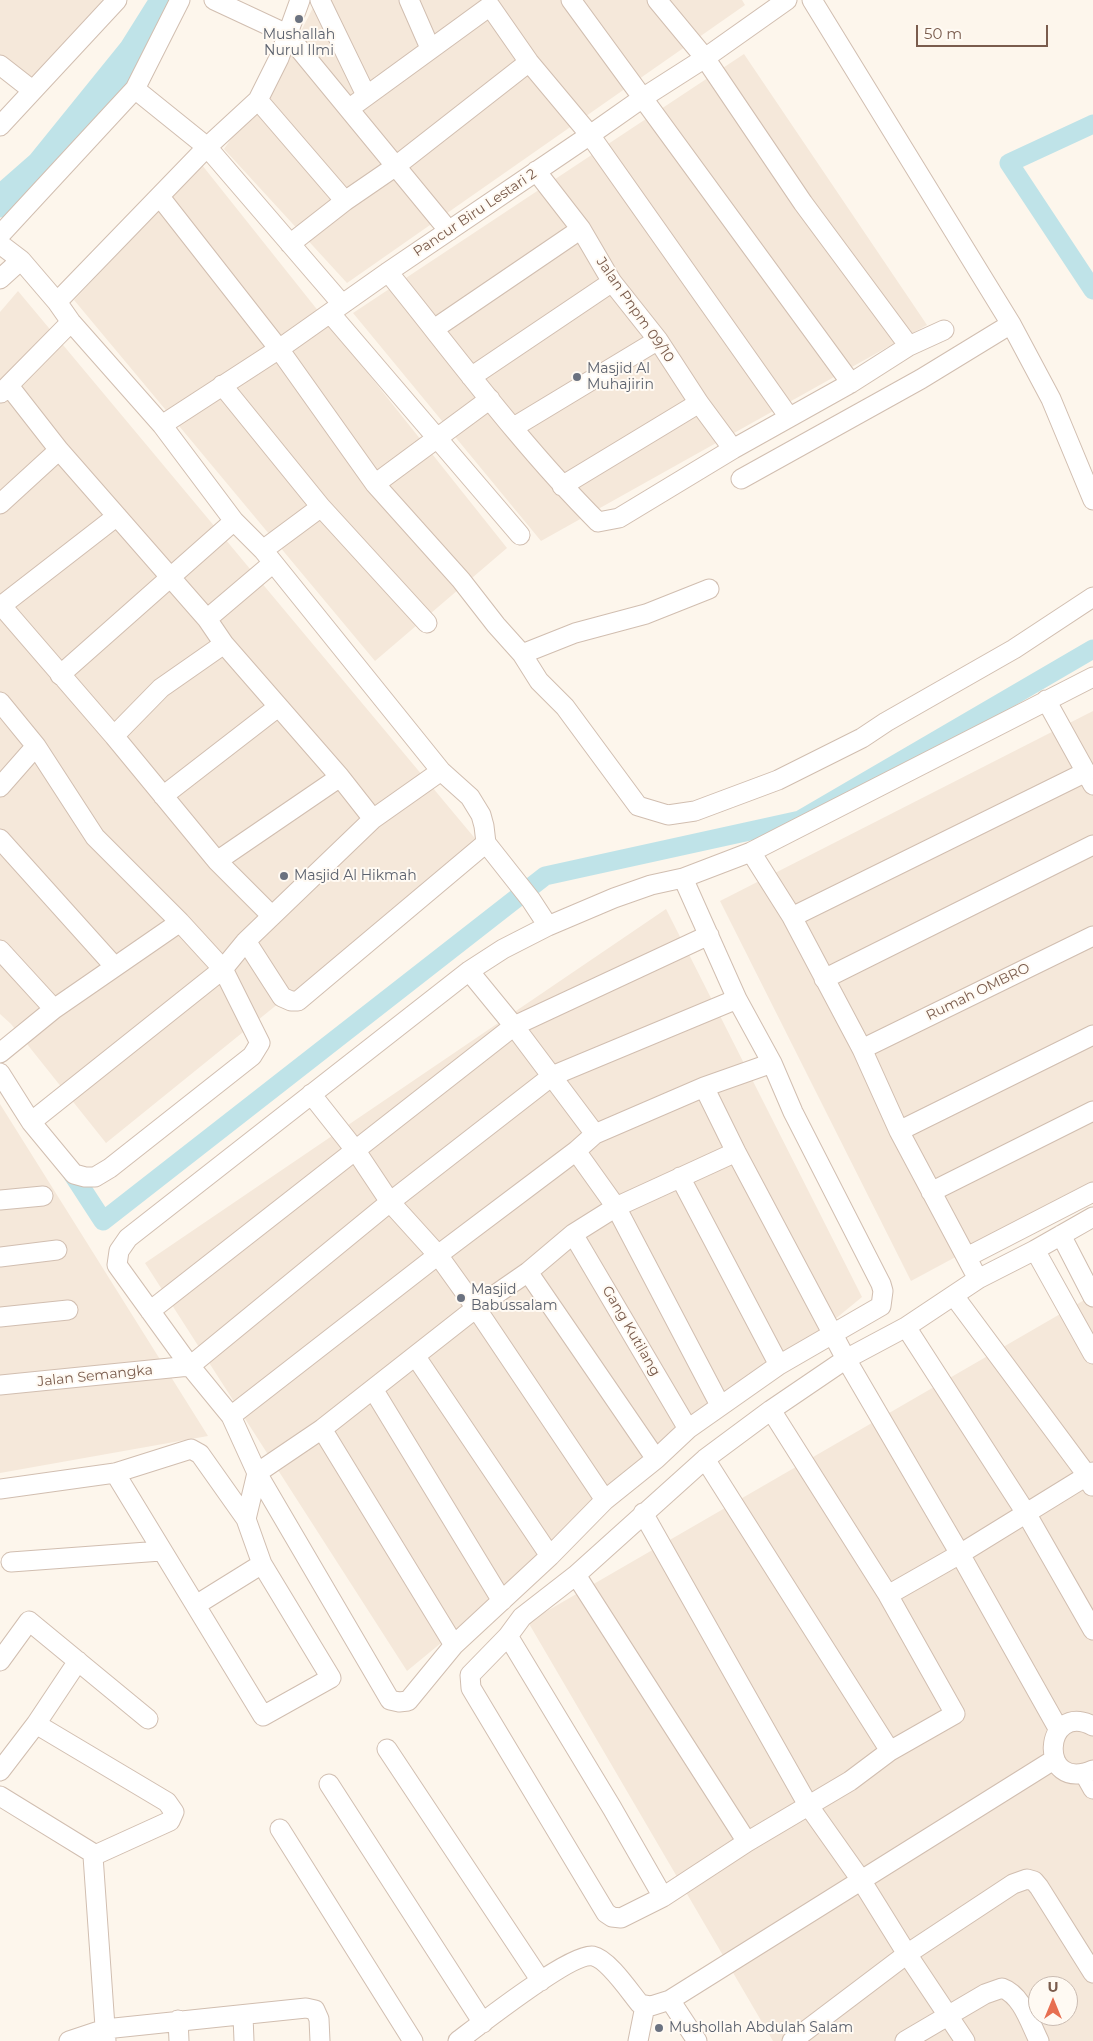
<!DOCTYPE html>
<style>
body{margin:0}
#map{position:relative;width:1093px;height:2041px;overflow:hidden;background:#fdf6ec;font-family:Montserrat,sans-serif}
canvas{display:block}
.north{position:absolute;left:1028px;top:1976px;width:50px;height:50px;box-sizing:border-box;background:#fffaf3;border:1px solid #cabbb1;border-radius:50%;rotate:0deg;font-size:14px;font-weight:700;line-height:20px;text-align:center;color:#7a5c4d}
.north::after{content:'';display:block;margin:auto;width:18px;height:22px;background:#e76f51;clip-path:polygon(50% 0,100% 100%,50% 72%,0 100%)}
.scale{position:absolute;left:916px;top:25px;width:132px;height:22px;box-sizing:border-box;border:2px solid #7a5c4d;border-top:0;padding-left:6px;font-size:15px;line-height:18px;white-space:nowrap;color:#7a5c4d;-webkit-text-stroke:4px #fffaf3;paint-order:stroke}
</style>
<div id="map">
<canvas width="1093" height="2041"></canvas>
<div class="north">U</div>
<div class="scale">50 m</div>
</div>
<script>
const ctx = document.querySelector('canvas').getContext('2d');
ctx.lineJoin = 'round';
function fillPath(path, color) { ctx.fillStyle = color; ctx.fill(path, 'evenodd'); }
function strokePath(path, color, width, dash) { ctx.strokeStyle = color; ctx.lineWidth = width; ctx.lineCap = dash ? 'butt' : 'round'; ctx.setLineDash(dash || []); ctx.stroke(path); }
function write(font, color, halo, rows, align = 'center') {
  ctx.font = font + ' Montserrat,sans-serif'; ctx.lineWidth = 4; ctx.setLineDash([]); ctx.textBaseline = 'middle'; ctx.strokeStyle = halo; ctx.fillStyle = color; for (const [text, x, y, turn = 0] of rows) {
    ctx.save(); ctx.translate(x, y); ctx.rotate((+turn || 0) * Math.PI / 180); ctx.textAlign = isNaN(turn) ? turn : align; if (halo) ctx.strokeText(text, 0, 0); ctx.fillText(text, 0, 0); ctx.restore();
  }
}
const residential = new Path2D(`
 M0,0H101L104,2L32,82L0,57Z
 M317,0H742L745,5L347,283L224,149L287,58Z
 M744,54L927,325L541,541L353,313Z
 M202,165L507,548L375,661L74,300Z
 M18,291L478,842L106,1143L11,1024L0,1014V312Z
 M1093,711V1183L911,1281L720,901Z
 M666,909L862,1297L407,1671L145,1263Z
 M0,1104L208,1436L0,1473Z
 M1093,1295V2041H773L528,1622ZM1038,1986H1068V2016H1038Z`);
const canal = new Path2D(`
 M1093,124L1009,163L1093,290
 M66,1164L103,1221L545,876L800,820L1093,649`);
const river = new Path2D(`
 M0,202L41,166L134,51L166,0`);
const minor = new Path2D(`
 M214,0L287,34L449,231
 M320,0L366,95
 M409,0L430,48
 M571,0L851,383
 M657,0L705,58L803,203L909,346
 M812,0L1011,324L1051,399L1093,500
 M0,65L32,90
 M135,89L207,147L342,304
 M258,100L345,201
 M350,108L490,6L529,62L590,135L789,417
 M0,126L117,0
 M536,171L581,229L612,282L658,340L699,403L733,449
 M160,197L279,349L375,484L461,580L496,625L522,654L575,633L646,614L709,589
 M0,235L135,89L180,0
 M0,244L21,260L57,302L71,322L162,425L234,521L263,550L441,771L470,797L481,815L484,826L486,843L531,900L548,926
 M290,244L345,201L396,166L529,62
 M388,272C456,356 521,445 598,522L619,518L733,449L851,383L909,346L944,330
 M0,279L21,260
 M57,302L207,147L258,100L279,58L300,0
 M330,313L520,535
 M434,329L581,229
 M471,377L612,282
 M222,385L321,507L427,623
 M9,386L59,450L207,619L224,644L340,777L373,819
 M1,393L71,322
 M162,425L279,349L388,272L590,135L644,97L705,58L787,0
 M514,427L658,340
 M741,479L921,379L1011,324
 M375,484L490,399
 M562,486L699,403
 M0,504L59,450
 M263,550L321,507
 M0,604L114,736L217,861L272,916
 M1,606L117,516
 M207,619L273,563
 M522,654L539,681L565,707L638,806L668,815L695,811L778,780L862,738L886,722L1014,649L1093,597
 M60,675L234,521
 M1046,700L1093,785
 M0,702L36,746L95,837L180,922L223,969L260,1043L252,1056L110,1168L95,1177H85L74,1174L31,1122L0,1073
 M114,736L161,688L224,644
 M0,787L36,746
 M163,796L278,707
 M0,839L115,967
 M751,852L792,917L862,1049L899,1131L978,1279
 M217,861L340,777
 M683,878L737,999L772,1063L793,1112L881,1284L883,1291L881,1306L779,1365L688,1429L656,1459L605,1500L550,1556L454,1645L408,1701L399,1702L390,1700L257,1473L231,1416L190,1366L117,1265L119,1251L128,1238L469,971L503,949L548,926L614,898L651,885L683,878L751,852L1093,677
 M792,917L1086,772
 M246,941L282,997L291,1001H298L486,843
 M0,950L54,1009
 M469,971L514,1026L595,1134
 M824,979L1093,845
 M862,1049L1093,936
 M0,1053L54,1009L180,922
 M704,1087L736,1152L846,1359L960,1554L1059,1730
 M311,1094L356,1151L390,1202L438,1255L476,1308L605,1500
 M31,1122L223,969L246,941L373,819L441,771
 M899,1131L1093,1035
 M576,1151L616,1207L720,1405
 M680,1177L779,1365
 M931,1192L1093,1111
 M0,1200L43,1196
 M573,1234L688,1429
 M1061,1235L1093,1297
 M1035,1250L1093,1354
 M0,1257L57,1250
 M967,1257L1093,1192
 M528,1272L656,1459
 M954,1296L1087,1475L1092,1486
 M150,1311L514,1026L709,935
 M0,1317L68,1310
 M906,1327L1026,1513L1093,1630
 M416,1357L550,1556
 M0,1385L190,1366L390,1202L552,1076L737,999
 M373,1389L502,1601
 M231,1416L438,1255L576,1151L595,1134L704,1087L772,1063
 M322,1429L454,1645
 M705,1459L890,1751
 M0,1489L115,1473L191,1449L200,1454L246,1519L262,1564L331,1678L263,1716L115,1473
 M643,1513L808,1805L861,1880L907,1954L965,2041
 M246,1519L257,1473L322,1429L476,1308L528,1272L573,1234L616,1207L736,1152
 M11,1562L161,1551
 M576,1575L522,1617L508,1636L612,1808L663,1897
 M888,1595L960,1554L1093,1472
 M196,1605L262,1564
 M508,1636L470,1675L471,1688L606,1913L612,1917L621,1918L663,1897L747,1842L850,1781L890,1751L955,1714L888,1595L771,1410
 M0,1661L29,1621L148,1719
 M36,1724L167,1802L174,1812L170,1821L93,1856
 M1093,1726C1043,1700 1037,1794 1093,1770
 M387,1749L541,1981
 M0,1771L36,1724L78,1661
 M1084,1773L1093,1789
 M329,1784L483,2023
 M0,1796L91,1852L93,1856L106,2041
 M280,1829L413,2041
 M747,1842L576,1575L705,1459L771,1410L846,1359L906,1327L978,1279L1035,1250L1093,1217
 M243,2016L244,2041
 M178,2020L179,2041
 M69,2041L105,2029L306,2008L315,2010L319,2019L320,2041
 M458,2041C478,2026 572,1952 593,1956C608,1959 630,1992 640,2004L651,2006L670,2000
 M638,2041L645,2006
 M697,2041L670,2000L1055,1759
 M792,2041L907,1954L1013,1884L1027,1879L1034,1881L1039,1887L1093,1973
 M905,2041L985,1994L1002,1988C1022,1995 1030,2023 1039,2041`);
const markers = [
 [299,19,5,"#6b7280"],
 [577,377,5,"#6b7280"],
 [284,876,5,"#6b7280"],
 [461,1298,5,"#6b7280"],
 [659,2028,5,"#6b7280"]
];
const worshipNames = [
 ["Mushallah",299,35,"center"],
 ["Nurul Ilmi",299,51,"center"],
 ["Masjid Al",587,369],
 ["Muhajirin",587,385],
 ["Masjid Al Hikmah",294,876],
 ["Masjid",471,1290],
 ["Babussalam",471,1306],
 ["Mushollah Abdulah Salam",669,2028]
];
const streetNames = [
 ["Pancur Biru Lestari 2",475,213,-34],
 ["Jalan Pnpm 09/10",635,310,55],
 ["Rumah OMBRO",978,992,-26],
 ["Gang Kutilang",631,1331,60],
 ["Jalan Semangka",95,1376,-6]
];
fillPath(residential, '#f5e8da');
strokePath(canal, '#bfe3e8', 19);
strokePath(river, '#bfe3e8', 31);
strokePath(minor, '#d1beb0', 21);
strokePath(minor, '#fff', 19);
for (const [x, y, r, color] of markers) { const dot = new Path2D(); dot.arc(x, y, r, 0, 2 * Math.PI); ctx.fillStyle = color; ctx.fill(dot); strokePath(dot, '#fffaf3', 2); }
write('14px', '#5b616d', '#fffaf3', worshipNames, 'left');
write('14px', '#7a5c4d', '#fffaf3', streetNames);
</script>
